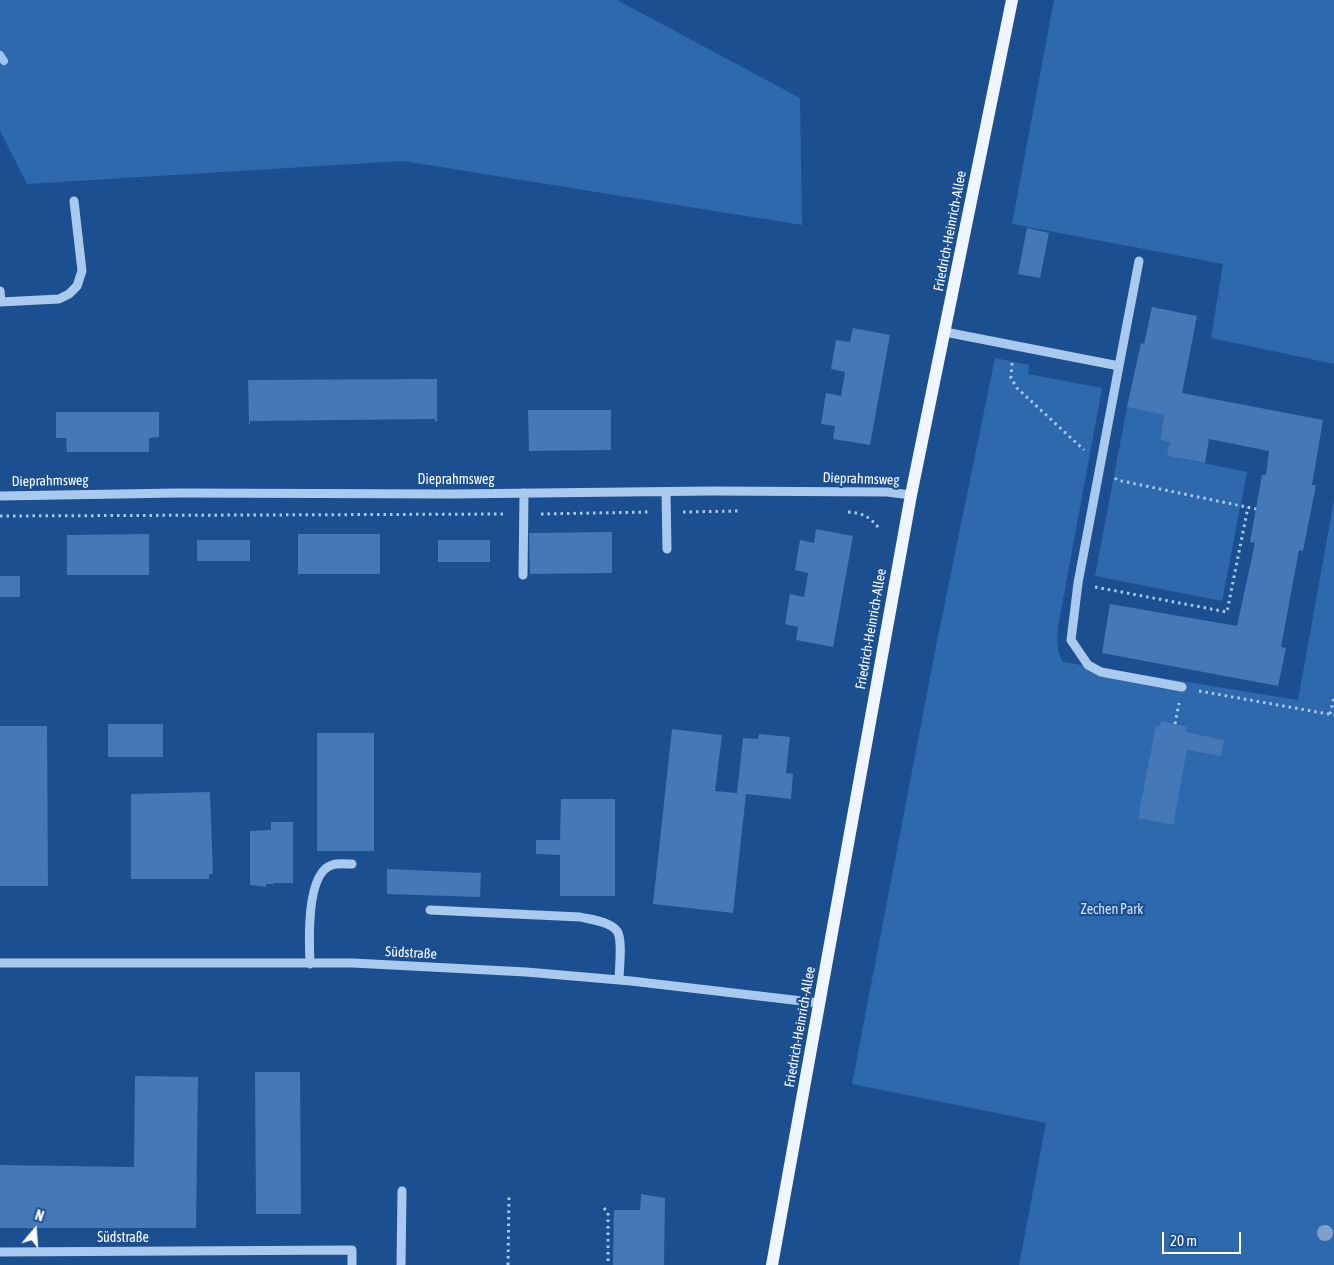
<!DOCTYPE html>
<meta charset="utf-8">
<style>
body{margin:0}
#map{position:relative;width:1334px;height:1265px;overflow:hidden;background:#1b4f8f;font-family:"Asap Condensed",sans-serif}
canvas{display:block}
.north{position:absolute;left:10px;top:1205px;width:50px;height:50px;-webkit-text-stroke:4px #1b4f8f;paint-order:stroke;rotate:18deg;font-size:14px;font-weight:700;line-height:20px;text-align:center;color:#fff}
.north::after{content:'';display:block;margin:auto;width:18px;height:22px;background:#fff;clip-path:polygon(50% 0,100% 100%,50% 72%,0 100%)}
.scale{position:absolute;left:1162px;top:1232px;width:79px;height:22px;box-sizing:border-box;border:2px solid #fff;border-top:0;padding-left:6px;font-size:15px;line-height:18px;white-space:nowrap;color:#fff;-webkit-text-stroke:4px #1b4f8f;paint-order:stroke}
</style>
<div id="map">
<canvas width="1334" height="1265"></canvas>
<div class="north">N</div>
<div class="scale">20 m</div>
</div>
<script>
const ctx = document.querySelector('canvas').getContext('2d');
ctx.lineJoin = 'round';
function fillPath(path, color) { ctx.fillStyle = color; ctx.fill(path, 'evenodd'); }
function strokePath(path, color, width, dash) { ctx.strokeStyle = color; ctx.lineWidth = width; ctx.lineCap = dash ? 'butt' : 'round'; ctx.setLineDash(dash || []); ctx.stroke(path); }
function write(font, color, halo, rows, align = 'center') {
  ctx.font = font + ' "Asap Condensed",sans-serif'; ctx.lineWidth = 4.5; ctx.setLineDash([]); ctx.textBaseline = 'middle'; ctx.strokeStyle = halo; ctx.fillStyle = color; for (const [text, x, y, turn = 0] of rows) {
    ctx.save(); ctx.translate(x, y); ctx.rotate((+turn || 0) * Math.PI / 180); ctx.textAlign = isNaN(turn) ? turn : align; if (halo) ctx.strokeText(text, 0, 0); ctx.fillText(text, 0, 0); ctx.restore();
  }
}
const green = new Path2D(`
 M0,0H617L800,98L802,225L403,161L27,184L0,131Z
 M1054,0H1334V364L1211,338L1223,264L1012,224Z
 M995,358L1029,365L1028,374L1102,388L1058,627C1057,640 1056,651 1063,662L1298,700L1334,500V1265H1019L1046,1123L852,1084L937,641Z
 M1127,407L1164,415L1160,440L1170,442L1168,456L1247,472L1222,601L1095,576Z`);
const stream = new Path2D(`
 M0,55L4,61`);
const building = new Path2D(`
 M1027,228L1049,233L1040,278L1018,274Z
 M1152,307L1197,316L1182,393L1323,420L1312,485H1316L1303,551L1299,550L1281,647L1286,648L1278,686L1102,653L1110,604L1237,626L1255,543L1250,542L1262,475H1266L1269,451L1209,439L1205,463L1167,456L1170,442L1160,440L1164,415L1127,407L1141,343L1144,344Z
 M853,328L890,335L870,445L833,439L835,426L821,424L826,393L841,396L845,372L831,369L836,340L850,342Z
 M437,379V422L435,421V419L250,421V424H249L248,380Z
 M528,410H611V450L529,451Z
 M56,412H159V437L149,438V452H67L66,438H56Z
 M816,529L853,536L833,647L796,640L798,627L785,624L790,594L804,597L808,573L795,570L800,540L814,543Z
 M612,532V573L530,574L529,533Z
 M149,534V575H67V535Z
 M298,534H380V574H298Z
 M197,540H250V561H197Z
 M438,540H490V562H438Z
 M0,576H20V597H0Z
 M1161,721L1187,727L1186,732L1224,740L1221,756L1187,750L1173,825L1138,818L1156,726H1160Z
 M108,724H163V757H108Z
 M0,726H47L48,886H0Z
 M672,729L722,735L715,791L737,793L743,738L758,739L759,734L790,737L786,773L793,774L791,799L746,794L733,913L653,904Z
 M317,733H374V851H317Z
 M210,792L213,874H209V879H131V794Z
 M561,799H615V896H560V855L536,854V840H560Z
 M271,822H293V883H273L274,884H266V887L250,885V831L271,830Z
 M387,869L481,873L480,897L387,894Z
 M255,1072H300L301,1214H256Z
 M135,1076L198,1077L196,1228H0V1165L134,1167Z
 M641,1194L665,1198L664,1265H613L614,1210H640Z`);
const path = new Path2D(`
 M1012,363L1011,378L1017,388L1084,450
 M1115,478L1117,480L1256,509
 M683,512L739,511
 M848,512C864,513 869,517 879,528
 M541,514L649,512
 M0,516L507,514
 M1095,587L1227,612L1248,507
 M1199,691L1334,715
 M1330,714L1334,698
 M1175,724L1179,703
 M604,1208L608,1213V1265
 M508,1265L509,1196`);
const minor = new Path2D(`
 M0,291L1,302
 M0,302L59,299L69,294L77,286L82,271L74,201
 M945,332L1119,366L1139,261
 M1119,366L1078,583L1071,640L1088,665L1101,672L1182,687
 M666,492L667,549
 M0,496L178,493L452,494L712,491L887,492L911,495
 M523,575L524,493
 M430,910L580,917C592,920 609,921 617,931C623,939 619,970 619,980
 M0,963H353L526,972L631,981L819,1003
 M310,964C309,942 306,873 332,865C338,863 346,864 352,864
 M0,1252L352,1250V1265
 M401,1265L402,1191`);
const major = new Path2D(`
 M772,1265L911,495L1012,0`);
const trees = [
 [1325,1233]
];
const streetNames = [
 ["Friedrich-Heinrich-Allee",950,231,-79],
 ["Dieprahmsweg",861,479,2],
 ["Dieprahmsweg",456,480],
 ["Dieprahmsweg",50,481,-1],
 ["Friedrich-Heinrich-Allee",871,629,-80],
 ["Südstraße",411,953,3],
 ["Friedrich-Heinrich-Allee",800,1027,-80],
 ["Südstraße",123,1238]
];
const parkNames = [
 ["Zechen Park",1112,910]
];
fillPath(green, '#2e69ad');
strokePath(stream, '#9cc4f0', 8);
fillPath(building, '#4478b7');
strokePath(path, '#a9c9ee', 3, [2.5, 4]);
strokePath(minor, '#a9c9ee', 9);
strokePath(major, '#f0f6ff', 12);
ctx.fillStyle = '#7ea0ca';
for (const [x, y] of trees) { ctx.beginPath(); ctx.arc(x, y, 8, 0, 2 * Math.PI); ctx.fill(); }
write('14px', '#fff', '#1b4f8f', streetNames);
write('14px', '#cfe3fa', '#1b4f8f', parkNames);
</script>
